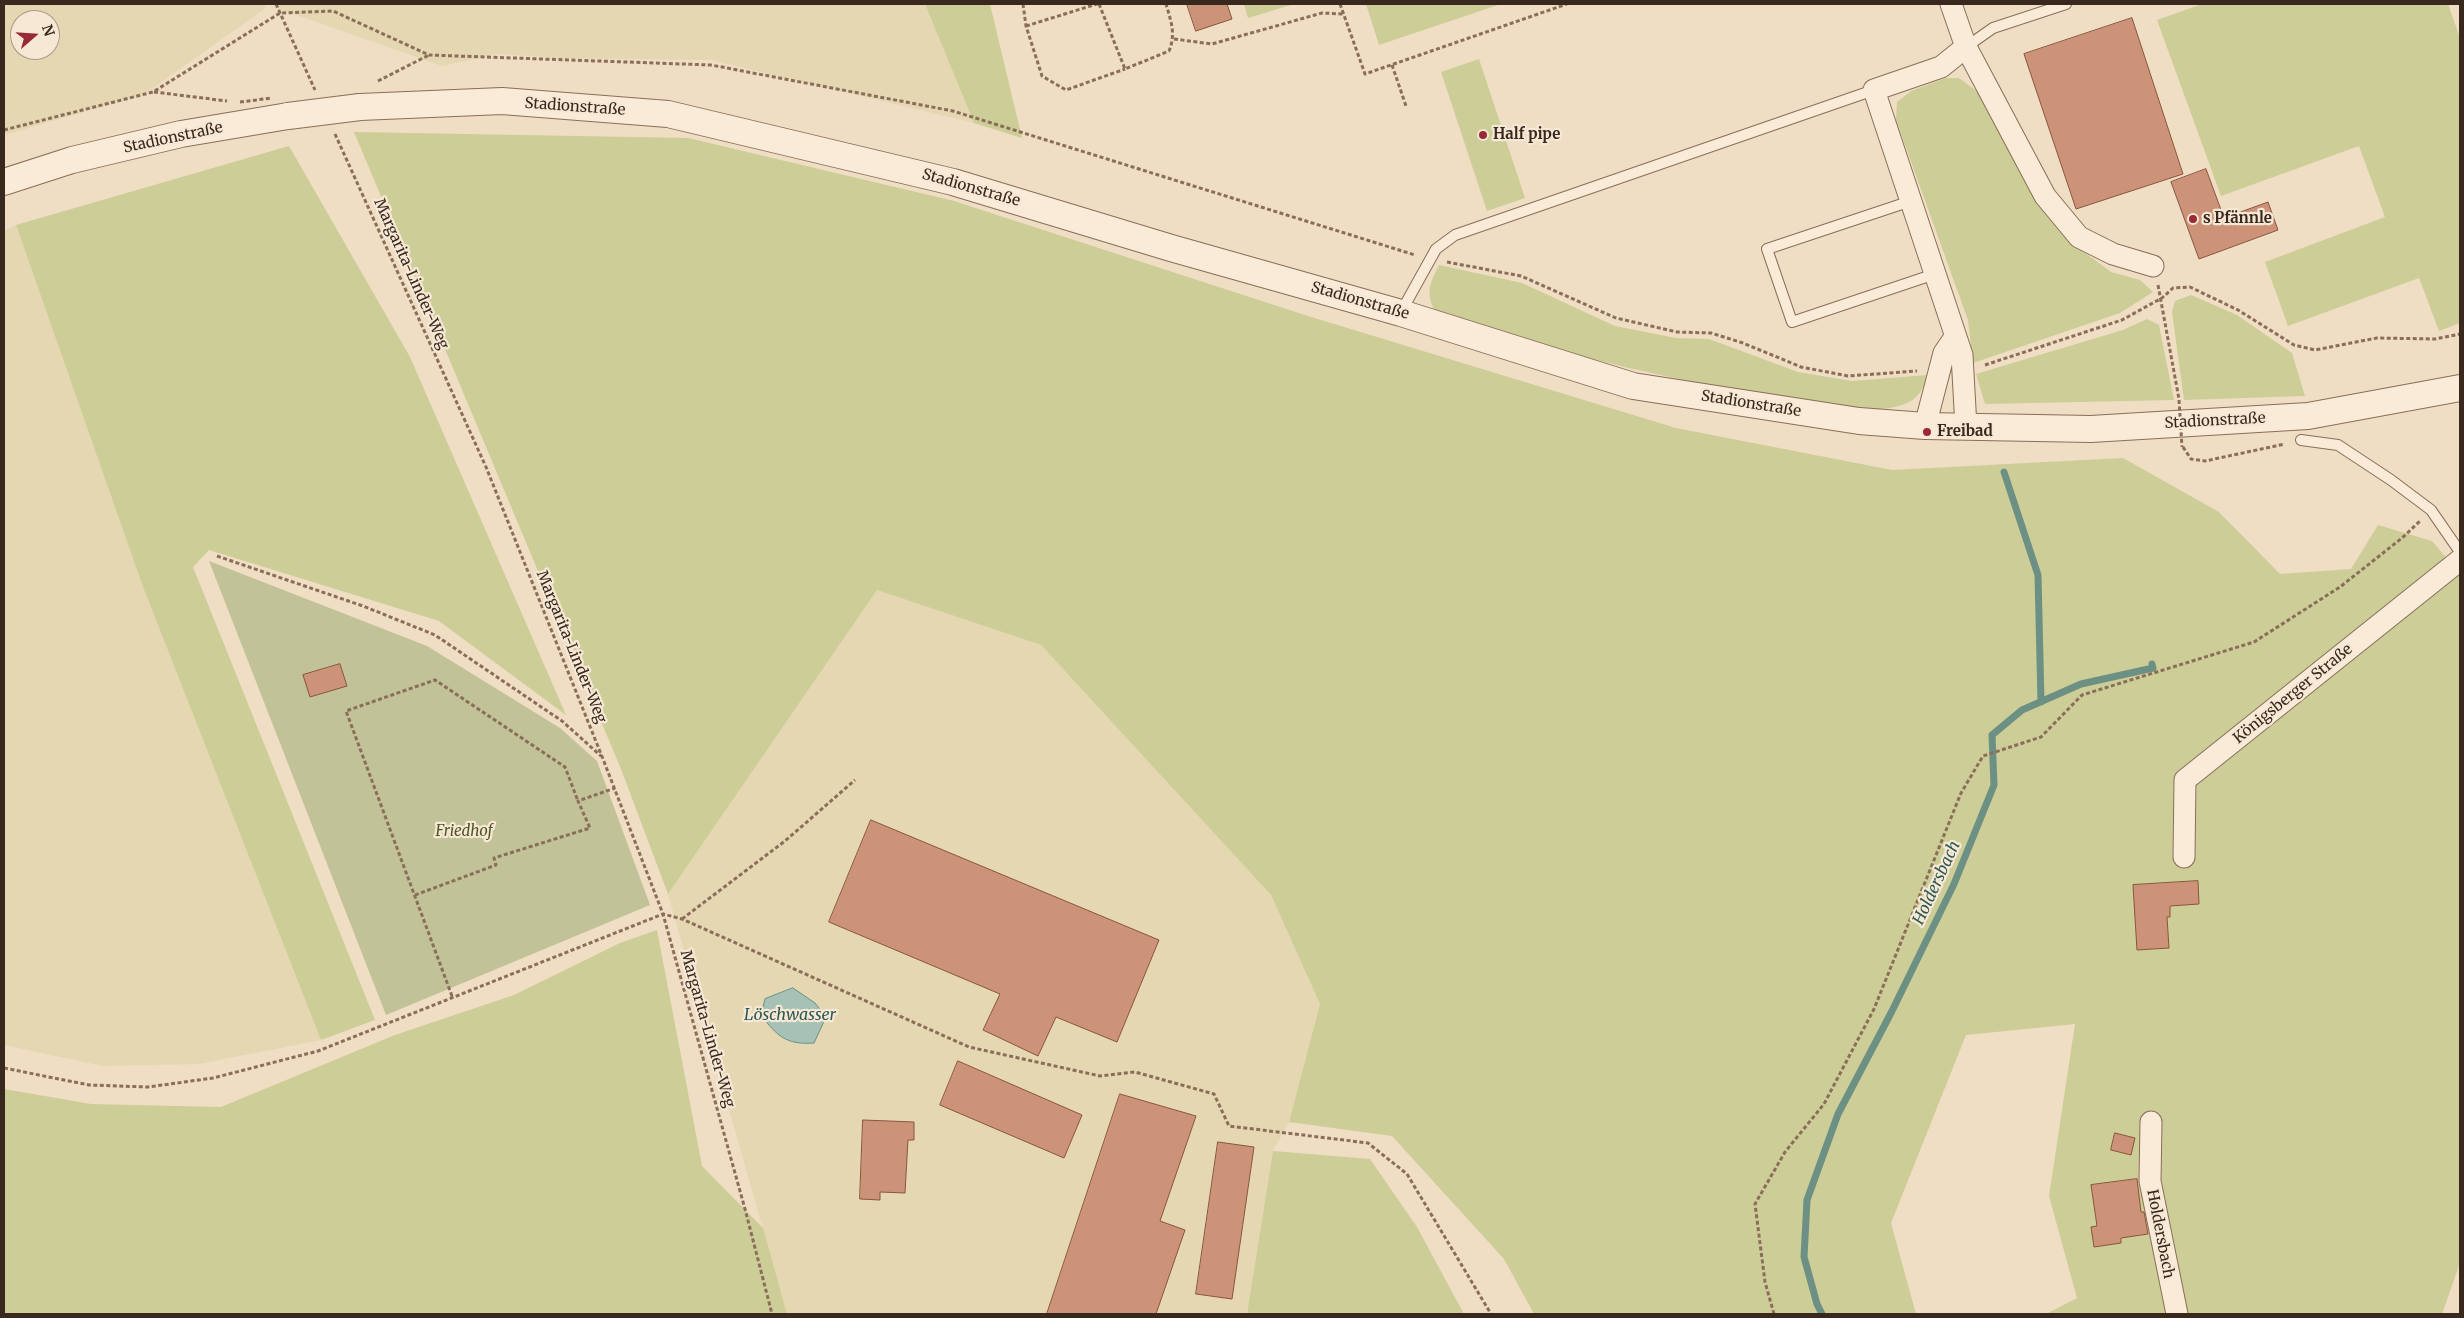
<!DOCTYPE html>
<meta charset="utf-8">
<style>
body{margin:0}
#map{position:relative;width:2464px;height:1318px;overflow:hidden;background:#efddc4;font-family:Merriweather,serif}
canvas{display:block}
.frame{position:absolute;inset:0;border:5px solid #39281e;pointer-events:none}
.north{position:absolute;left:10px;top:10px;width:50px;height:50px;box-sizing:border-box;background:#f6e8d4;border:1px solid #aa9b8b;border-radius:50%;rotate:71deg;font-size:14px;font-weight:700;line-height:20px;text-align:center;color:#39281e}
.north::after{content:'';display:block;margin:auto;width:18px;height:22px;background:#9a2936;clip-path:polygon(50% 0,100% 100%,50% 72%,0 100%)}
</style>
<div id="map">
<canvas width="2464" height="1318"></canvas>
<div class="frame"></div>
<div class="north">N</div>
</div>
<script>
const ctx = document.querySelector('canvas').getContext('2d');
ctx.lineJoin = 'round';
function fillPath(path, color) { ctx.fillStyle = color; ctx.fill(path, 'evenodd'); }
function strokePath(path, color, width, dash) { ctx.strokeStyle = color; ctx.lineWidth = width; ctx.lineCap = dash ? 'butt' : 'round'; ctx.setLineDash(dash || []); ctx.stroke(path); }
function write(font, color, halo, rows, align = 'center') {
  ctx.font = font + ' Merriweather,serif'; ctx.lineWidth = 4.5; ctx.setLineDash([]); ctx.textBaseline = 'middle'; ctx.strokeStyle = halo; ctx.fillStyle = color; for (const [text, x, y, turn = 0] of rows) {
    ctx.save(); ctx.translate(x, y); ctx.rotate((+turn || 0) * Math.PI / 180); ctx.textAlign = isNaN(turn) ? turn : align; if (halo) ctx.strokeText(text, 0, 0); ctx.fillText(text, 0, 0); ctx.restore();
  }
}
const farmland = new Path2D(`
 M4,4H264L266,8L143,95L4,135ZM20,20H50V50H20Z
 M273,4H925L974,123L711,60L562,58L497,54L442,66L274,7Z
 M16,225L143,587L321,1040L198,1064L103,1066L4,1045V231Z
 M877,590L1041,645L1271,895L1320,1004L1289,1122L1273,1151L1247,1314H787L668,894Z`);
const green = new Path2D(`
 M925,4H990L1022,138L974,123Z
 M1244,4H1294L1248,18Z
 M1366,4H1501L1379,45Z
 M2202,4H2448L2460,38V323L2439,331L2419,278L2288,326L2265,262L2385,217L2359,146L2221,196L2157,20Z
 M1479,59L1525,198L1487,211L1441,72Z
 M1946,78H1959L1978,92L2072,243L2111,272L2140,280L2153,292L2120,313L1973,363L1968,320L1896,120L1897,102L1911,91Z
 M354,132L688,138L954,201L1308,316L1676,428L1892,470L2123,458L2219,512L2280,574L2351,569L2378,525L2432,541L2460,574V1263L2442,1314H2046L2077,1298L2049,1196L2075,1024L1966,1035L1891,1223L1916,1314H1534L1504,1259L1392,1136L1289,1122L1320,1004L1271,895L1041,645L877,590L668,894L621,769Z
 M289,146L410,357L566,715L439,621L209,550L193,567L375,1020L321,1040L143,587L16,225Z
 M1439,265L1522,283L1615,326L1676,338L1709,339L1798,372L1852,381L1928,375C1923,389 1918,400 1902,405C1871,416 1821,404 1789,399C1718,387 1647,374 1577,355C1529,343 1482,326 1435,311C1425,293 1430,283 1439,265Z
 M2191,295L2237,315L2292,353L2305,396L2184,400L2172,312L2175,301Z
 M2147,319L2159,325L2174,400L1985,404L1976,374L2123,330Z
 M657,930L702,1166L763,1228L787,1314H4V1089L91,1104L221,1107L395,1035L514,995L620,943Z
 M1273,1151L1370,1159L1417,1227L1464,1314H1247Z`);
const cemetery = new Path2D(`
 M209,561L427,646L560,728L597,761L650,905L386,1015Z`);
const water = new Path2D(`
 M793,988L815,1003L826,1017L814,1043C786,1045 777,1036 761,1015L765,999Z`);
const stream = new Path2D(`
 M2004,472L2038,575L2041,702
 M1822,1314L1817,1304L1804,1257L1807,1200L1838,1114L1892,1011L1954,884L1994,785L1992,735L2022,710L2081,684L2153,668L2152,664`);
const building = new Path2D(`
 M1187,4H1227L1232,19L1196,31Z
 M2132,18L2183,174L2076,209L2024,54Z
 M2206,169L2224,218L2268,202L2278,230L2199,259L2171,182Z
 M340,664L347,686L310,697L303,675Z
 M871,820L1159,940L1117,1042L1056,1017L1038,1056L983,1030L1000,994L829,922Z
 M2198,881L2199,904L2170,906V917H2167L2169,948L2137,950L2133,885Z
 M958,1061L1082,1115L1064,1158L940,1105Z
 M1120,1094L1196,1116L1160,1221L1185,1230L1156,1314H1047Z
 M863,1120L914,1122V1140H908L905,1193L880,1192V1200L860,1199Z
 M2115,1133L2135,1138L2131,1155L2111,1150Z
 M1218,1142L1254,1147L1232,1299L1196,1294Z
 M2137,1179L2141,1212H2144L2148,1234L2121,1238V1243L2094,1247L2091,1227L2097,1226L2091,1185Z`);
const path = new Path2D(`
 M276,4L315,90
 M1023,4L1026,26L1042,76L1066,90L1125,69
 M1099,4L1125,69L1169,51C1176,34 1171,21 1166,4
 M1340,4L1365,74L1567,4
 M1026,26L1097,4
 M1174,39L1212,44L1322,13L1343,14
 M1392,65L1406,106
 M378,81L429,55
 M154,92L227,101
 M4,130L153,92L280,13L333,11L429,55L711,65L953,111L1415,255
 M335,134L486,467L603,759L663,914L745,1209L772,1314
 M1447,262L1521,276L1616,318L1677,332L1711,333L1743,343L1801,367L1848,376L1917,371
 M2158,285L2179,399
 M1985,365L2122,320L2162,298L2173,288L2190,287L2238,310L2294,345L2315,350L2377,338L2435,339L2460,334
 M2183,447L2191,459L2205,461L2285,444
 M217,556L363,606L435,635L562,721L601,756
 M415,895L496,865L494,858L590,828L578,801L615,788
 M682,919L785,841L855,780
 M452,996L346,711L435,680L565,767L578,801
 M4,1068L89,1085L148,1087L213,1078L318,1051L663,914L682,919L969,1047L1100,1076L1135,1072L1214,1094L1229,1126L1368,1143L1407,1174L1491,1314
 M1774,1314L1765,1282L1755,1204L1785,1152L1824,1104L1874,1009L1961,793L1983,756L2041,737L2082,695L2254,642L2340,587L2402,538L2420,521`);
const service = new Path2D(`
 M1966,47L1993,28L2066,4
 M1911,201L1767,249L1792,322L1935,274
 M1401,312L1436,249L1455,235L1874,90
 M2301,440L2338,445L2391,480L2431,510L2460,552`);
const minor = new Path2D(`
 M1951,4L1966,47L1941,67L1874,90L1962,355L1966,427
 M1966,47L2045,196L2079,237L2113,254L2153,266
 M1925,426L1944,353L1955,337
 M2184,857L2185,780L2460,560
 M2151,1122L2150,1181L2177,1314`);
const tertiary = new Path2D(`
 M360,107L502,101L668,114L953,182L1171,248L1401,313L1633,386L1859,421L1925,426L2091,429L2308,416L2460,388
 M4,182L72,160L181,134L288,116`);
const pathBridge = new Path2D(`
 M240,102L272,98
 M2179,400L2182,447`);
const tertiaryBridge = new Path2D(`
 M288,116L360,107`);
const markers = [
 [1483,135,5,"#9a2936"],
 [2193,219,5,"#9a2936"],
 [1927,432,5,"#9a2936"]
];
const streetNames = [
 ["Stadionstraße",575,107,4],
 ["Stadionstraße",173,138,-12],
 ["Stadionstraße",971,188,16],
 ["Margarita-Linder-Weg",411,274,66],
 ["Stadionstraße",1360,301,16],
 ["Stadionstraße",1751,404,9],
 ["Stadionstraße",2215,421,-3],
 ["Margarita-Linder-Weg",571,647,68],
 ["Königsberger Straße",2293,694,-39],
 ["Margarita-Linder-Weg",707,1029,74],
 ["Holdersbach",2160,1234,79]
];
const poiNames = [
 ["Half pipe",1493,135],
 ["s Pfännle",2203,219],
 ["Freibad",1937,432]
];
const parkNames = [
 ["Friedhof",464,832]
];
const waterNames = [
 ["Holdersbach",1937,883,-65],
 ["Löschwasser",790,1015]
];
fillPath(farmland, '#e5d7b1');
fillPath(green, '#cdcd97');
fillPath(cemetery, '#c1c297');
fillPath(water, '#a6c2b7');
strokePath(water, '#6c9083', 1);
strokePath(stream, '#6c9083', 7);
fillPath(building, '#cd9379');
strokePath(building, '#89553f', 1);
strokePath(service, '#8a6e5a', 12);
strokePath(minor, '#8a6e5a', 23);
strokePath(tertiary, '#8a6e5a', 28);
strokePath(path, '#8a6e5a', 3, [4, 2.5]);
strokePath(service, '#f9ebd7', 10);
strokePath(minor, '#f9ebd7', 21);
strokePath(tertiary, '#f9ebd7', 26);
strokePath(tertiaryBridge, '#8a6e5a', 28, []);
strokePath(pathBridge, '#8a6e5a', 3, [4, 2.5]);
strokePath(tertiaryBridge, '#f9ebd7', 26);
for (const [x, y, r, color] of markers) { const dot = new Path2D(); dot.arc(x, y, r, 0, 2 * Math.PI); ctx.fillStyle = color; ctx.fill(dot); strokePath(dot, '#f6e8d4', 2); }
write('15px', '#39281e', '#f6e8d4', streetNames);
write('bold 15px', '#39281e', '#f6e8d4', poiNames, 'left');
write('italic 15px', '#4f5624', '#f6e8d4', parkNames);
write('italic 16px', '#2d5952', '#f6e8d4', waterNames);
</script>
